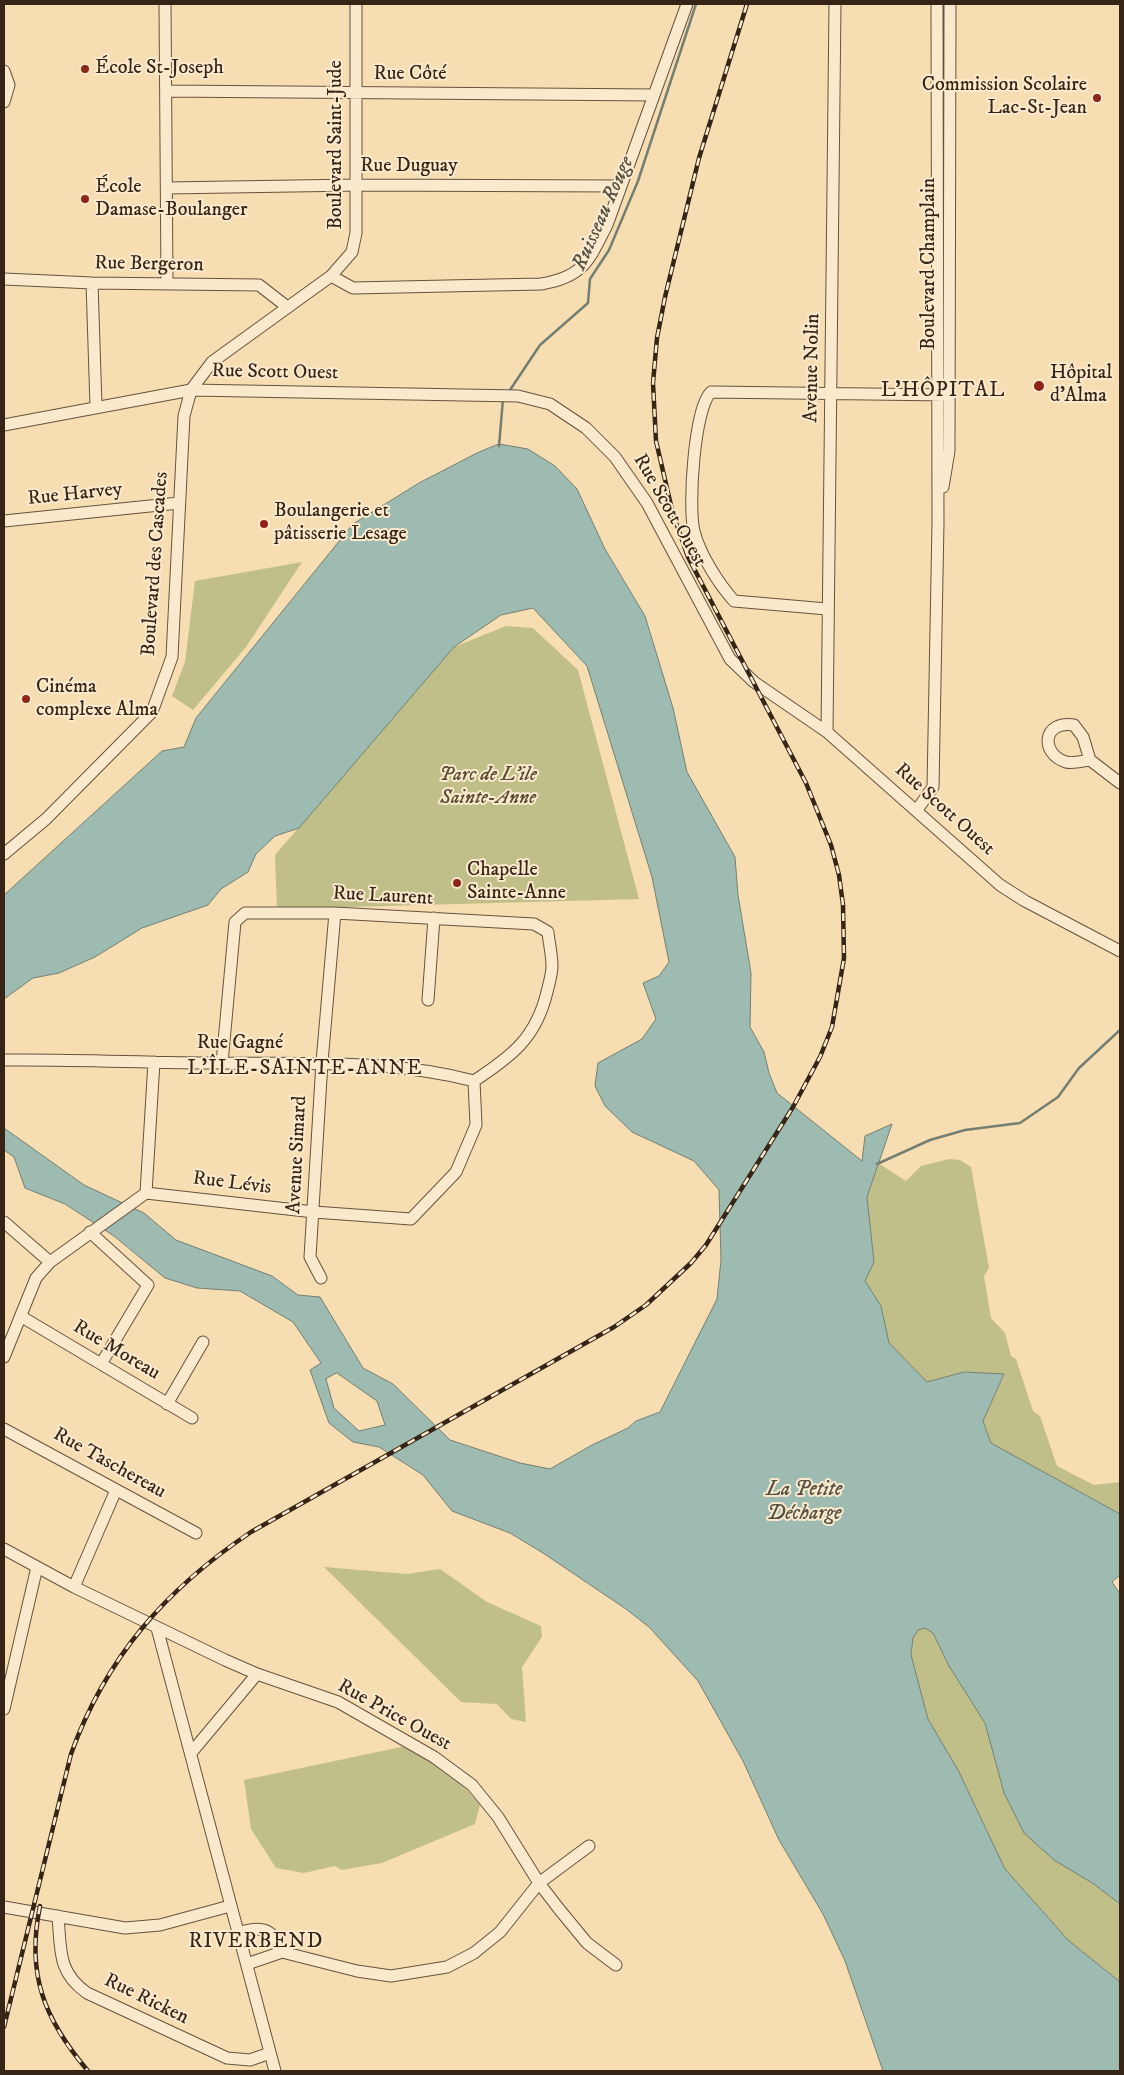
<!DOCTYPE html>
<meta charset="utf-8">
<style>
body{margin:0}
#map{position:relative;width:1124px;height:2075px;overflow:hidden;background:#f7ddb2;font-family:"IM FELL DW Pica",serif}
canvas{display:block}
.frame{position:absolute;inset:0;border:5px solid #362516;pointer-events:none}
</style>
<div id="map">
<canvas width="1124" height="2075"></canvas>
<div class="frame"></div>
</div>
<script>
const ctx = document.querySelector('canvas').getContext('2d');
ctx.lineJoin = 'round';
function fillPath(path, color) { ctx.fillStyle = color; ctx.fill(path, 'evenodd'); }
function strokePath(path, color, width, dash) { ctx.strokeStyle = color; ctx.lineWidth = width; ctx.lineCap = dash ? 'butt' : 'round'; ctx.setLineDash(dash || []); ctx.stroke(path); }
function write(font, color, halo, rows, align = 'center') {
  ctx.font = font + ' "IM FELL DW Pica",serif'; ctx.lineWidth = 4; ctx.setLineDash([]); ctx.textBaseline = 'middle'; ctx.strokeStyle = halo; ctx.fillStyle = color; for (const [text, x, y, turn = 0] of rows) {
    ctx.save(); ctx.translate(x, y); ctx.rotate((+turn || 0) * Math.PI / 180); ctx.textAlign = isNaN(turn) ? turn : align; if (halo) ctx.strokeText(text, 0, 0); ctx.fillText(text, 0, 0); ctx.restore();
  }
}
const green = new Path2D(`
 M302,562L246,647L193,710L172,696L185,662L195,581Z
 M506,626L533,628L578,670L639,899L277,909L275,855L454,647Z
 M949,1159L960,1160L971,1167L989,1268L984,1276L991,1318L1005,1333L1011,1356L1016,1359L1033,1411L1040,1416L1057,1466L1094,1485L1120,1482V1514L991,1443L983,1421L1004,1375L964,1372L927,1382L889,1343L881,1306L864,1281L874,1262L867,1197L878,1163L906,1181L921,1166Z
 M324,1567L407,1574L440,1569L487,1602L541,1626L542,1637L522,1667L526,1722L511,1719L497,1704L461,1702Z
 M925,1628L933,1633L949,1666L985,1723L1004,1793L1094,1884L1120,1904V1982L1068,1940L1005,1869L958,1770L928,1719L911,1655L913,1638L918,1630Z
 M406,1746L458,1780L480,1805L475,1824L382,1863L342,1870L335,1866L304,1873L276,1868L251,1829L244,1780Z`);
const water = new Path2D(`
 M499,444L528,449L555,466L577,489L605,549L645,616L673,708L687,772L735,857L738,895L751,973L750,1027L764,1052L769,1073L777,1093L862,1161L865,1136L892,1124L867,1197L874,1262L865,1281L881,1306L889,1343L927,1382L964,1372L1004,1374L983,1421L991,1443L1120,1514V1575L1112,1582L1120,1594V1904L1094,1884L1054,1860L1024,1833L1004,1793L985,1723L949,1666L933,1633L925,1628L918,1630L913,1638L911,1655L928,1719L958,1770L1005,1869L1068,1940L1120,1982V2071H883L845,1961L823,1914L779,1840L743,1761L698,1681L649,1627L626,1609L543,1553L510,1533L452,1511L423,1475L379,1447L353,1442L329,1423L310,1370L321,1363L293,1322L240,1291L197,1288L165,1278L114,1236L65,1204L25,1188L14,1157L4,1150V1128L84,1185L144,1213L176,1240L272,1276L298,1295L320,1297L363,1368L393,1384L450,1440L520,1463L550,1469L592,1445L628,1428L636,1421L660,1412L717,1299L721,1260L719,1190L694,1161L632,1132L605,1106L595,1086L598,1063L642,1039L656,1019L643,983L659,976L669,962L652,877L587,666L533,608L501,615L454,647L299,828L275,836L256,854L248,872L221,889L208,905L142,928L95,957L59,973L33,978L4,999V895L162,751L184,747L196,718L353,524L419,483L477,453ZM337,1373L377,1401L385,1425L359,1431L334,1408L326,1379Z`);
const stream = new Path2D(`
 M508,393L540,345L588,303L590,279L609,250L638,181L696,4
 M499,446L503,399
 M877,1164L930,1140L965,1130L1020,1123L1058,1097L1079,1068L1120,1030`);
const minor = new Path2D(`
 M165,4L167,283
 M4,71L9,85L4,102
 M166,91L654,95
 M167,188L356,185L621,186
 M331,276L353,288L541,284C584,277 589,260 607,225L687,4
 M4,279L92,283L259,285L286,306
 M92,283L96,406
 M4,425L191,390L518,396L550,404L586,428L615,457L647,503L730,659L754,682L827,732L1000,885L1025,901L1120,951
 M943,487L949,451L950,4
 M4,521L179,503
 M827,609L734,601C719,584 700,555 694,531C688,508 694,408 711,392L948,395
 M827,732L835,4
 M1090,760C1083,761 1072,764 1066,762C1040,754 1042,720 1074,725L1083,737L1090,760L1120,783
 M917,810L933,787L938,523L937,4
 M4,854L46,819L152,712L172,657L184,416L191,390L212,362L331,276L352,252L356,233V4
 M428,1000L434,918
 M4,1060C76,1059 148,1063 221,1063C306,1064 390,1059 474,1081
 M146,1193L314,1212L411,1219L456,1172L476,1125L474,1081C512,1056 536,1038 547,992C549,984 552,974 552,966C552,955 549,943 548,932L534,924L335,913H245L235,922L222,1063
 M4,1222L50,1262
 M90,1232L148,1285L101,1364
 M321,1278L310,1257L322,1062L335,913
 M22,1317L192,1418
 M4,1357L36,1278L50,1262L146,1193L154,1062
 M167,1404L203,1342
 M4,1429L196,1533
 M4,1549L74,1587L225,1660L257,1674L338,1702L434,1757L472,1785L498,1817L539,1883L559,1909L587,1943L616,1965
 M74,1587L116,1490
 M157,1628L275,2071
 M4,1709L37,1567
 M191,1753L257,1674
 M4,1907L125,1928L160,1925L230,1906
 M58,1916C61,1949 57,1972 87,1993L227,2058L250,2060L270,2053
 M238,1933C262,1925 273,1928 282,1952
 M247,1964L282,1952L357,1971L391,1976L447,1967L474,1953L500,1932L539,1883L589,1846`);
const rail = new Path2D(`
 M40,1906C26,1974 44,2019 88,2071
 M4,2027L71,1754C106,1657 166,1589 251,1532L614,1327L646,1305L691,1263L706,1245L793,1107L820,1057L832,1027L844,958L843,905L839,875L831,845L806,783L688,557L673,514L656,441L653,383L657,338L665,297L699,158L747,4`);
const markers = [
 [85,69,5,"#8f2418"],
 [1097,98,5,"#8f2418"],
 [85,199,5,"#8f2418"],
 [1039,386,6,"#8f2418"],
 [264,524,5,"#8f2418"],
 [26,699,5,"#8f2418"],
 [457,883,5,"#8f2418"]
];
const poiNames = [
 ["École St-Joseph",95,69],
 ["Commission Scolaire",1087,86,"right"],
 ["Lac-St-Jean",1087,109,"right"],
 ["École",95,188],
 ["Damase-Boulanger",95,211],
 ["Hôpital",1050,374],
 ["d'Alma",1050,397],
 ["Boulangerie et",274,512],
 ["pâtisserie Lesage",274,535],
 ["Cinéma",36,688],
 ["complexe Alma",36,711],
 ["Chapelle",467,871],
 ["Sainte-Anne",467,894]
];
const streetNames = [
 ["Rue Côté",410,75],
 ["Boulevard Saint-Jude",337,145,-90],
 ["Rue Duguay",409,167],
 ["Boulevard Champlain",930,264,-90],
 ["Rue Bergeron",149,265,1],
 ["Avenue Nolin",813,368,-89],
 ["Rue Scott Ouest",275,373,1],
 ["Rue Harvey",75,495,-6],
 ["Rue Scott Ouest",669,511,60],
 ["Boulevard des Cascades",156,564,-86],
 ["Rue Scott Ouest",944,810,42],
 ["Rue Laurent",383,897,3],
 ["Rue Gagné",240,1044],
 ["Avenue Simard",298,1155,-87],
 ["Rue Lévis",232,1184,7],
 ["Rue Moreau",116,1351,31],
 ["Rue Taschereau",109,1464,29],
 ["Rue Price Ouest",394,1716,29],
 ["Rue Ricken",146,2000,26]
];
const parkNames = [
 ["Parc de L'ile",488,776],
 ["Sainte-Anne",488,799]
];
const waterNames = [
 ["Ruisseau Rouge",604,214,-66],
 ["La Petite",804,1491],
 ["Décharge",804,1515]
];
const neighbourhoodNames = [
 ["L'HÔPITAL",943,392],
 ["L'ÎLE-SAINTE-ANNE",305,1070],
 ["RIVERBEND",256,1943]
];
fillPath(green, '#c1bf89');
fillPath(water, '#9dbbb0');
strokePath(water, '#747f72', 1);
strokePath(stream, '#747f72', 2.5);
strokePath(minor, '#66533d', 13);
strokePath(minor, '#fae9cd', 11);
strokePath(rail, '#362516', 4.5);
strokePath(rail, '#fae9cd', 2.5, [8]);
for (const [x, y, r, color] of markers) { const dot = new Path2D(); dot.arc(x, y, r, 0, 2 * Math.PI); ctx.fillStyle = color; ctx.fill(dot); strokePath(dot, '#fae9cd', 2); }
write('20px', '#362516', '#fae9cd', poiNames, 'left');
write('20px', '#362516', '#fae9cd', streetNames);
write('italic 20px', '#594c33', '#fae9cd', parkNames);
write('italic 21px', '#555244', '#fae9cd', waterNames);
ctx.letterSpacing = '1px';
write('21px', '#362516', '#fae9cd', neighbourhoodNames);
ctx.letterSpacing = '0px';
</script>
